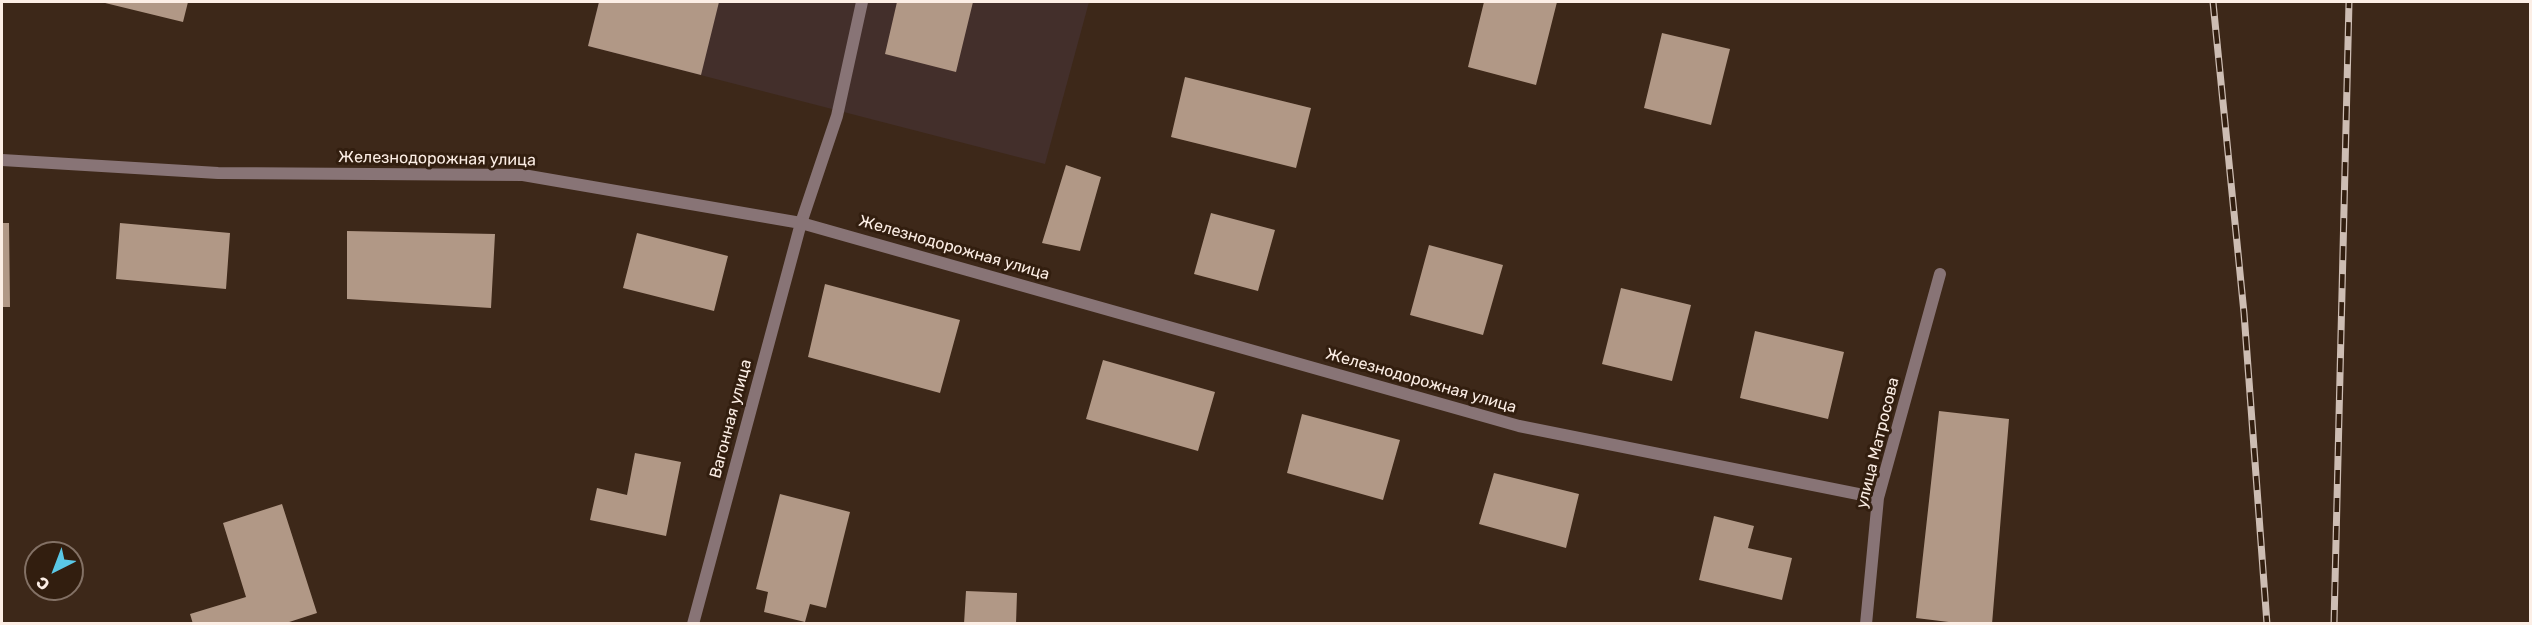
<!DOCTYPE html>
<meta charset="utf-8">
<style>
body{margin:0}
#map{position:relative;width:2532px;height:625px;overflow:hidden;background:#3d2819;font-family:Rubik,sans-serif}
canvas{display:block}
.frame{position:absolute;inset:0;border:3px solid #fceee5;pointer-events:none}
.north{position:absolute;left:24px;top:541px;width:60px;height:60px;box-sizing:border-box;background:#321e0f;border:2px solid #837165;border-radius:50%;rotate:222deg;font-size:16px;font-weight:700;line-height:24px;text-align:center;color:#fceee5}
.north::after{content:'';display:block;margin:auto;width:21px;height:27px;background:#5ac8e6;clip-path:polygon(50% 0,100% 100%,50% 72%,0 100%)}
</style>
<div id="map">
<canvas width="2532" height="625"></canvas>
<div class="frame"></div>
<div class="north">С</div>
</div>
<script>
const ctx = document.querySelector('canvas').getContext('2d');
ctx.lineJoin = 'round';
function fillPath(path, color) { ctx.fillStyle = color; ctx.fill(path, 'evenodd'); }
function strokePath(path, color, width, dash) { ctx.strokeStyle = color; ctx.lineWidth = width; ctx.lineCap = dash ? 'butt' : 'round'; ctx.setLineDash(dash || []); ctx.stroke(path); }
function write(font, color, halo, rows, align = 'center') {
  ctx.font = font + ' Rubik,sans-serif'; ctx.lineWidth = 6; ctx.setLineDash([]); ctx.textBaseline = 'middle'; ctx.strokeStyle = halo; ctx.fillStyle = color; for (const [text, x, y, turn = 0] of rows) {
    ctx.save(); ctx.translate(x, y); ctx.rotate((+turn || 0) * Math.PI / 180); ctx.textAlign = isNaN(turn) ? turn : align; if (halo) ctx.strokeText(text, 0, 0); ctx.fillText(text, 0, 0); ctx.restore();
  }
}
const industrial = new Path2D(`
 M599,2H1089L1045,164L588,46Z`);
const building = new Path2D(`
 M101,2H188L183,22Z
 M599,2H719L701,75L588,46Z
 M897,2H973L956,72L885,54Z
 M1484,2H1557L1536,85L1468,67Z
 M1662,33L1730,49L1711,125L1644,108Z
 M1185,77L1311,108L1296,168L1171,137Z
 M1066,165L1101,177L1080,251L1042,243Z
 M1211,213L1275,230L1258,291L1194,274Z
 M2,223H9L10,307H2Z
 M120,223L230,233L226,289L116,279Z
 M347,231L495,234L491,308L347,299Z
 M637,233L728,256L714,311L623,288Z
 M1429,245L1503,265L1483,335L1410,315Z
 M825,284L960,320L940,393L808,357Z
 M1621,288L1691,305L1672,381L1602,364Z
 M1755,331L1844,352L1828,419L1740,398Z
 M1103,360L1215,392L1198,451L1086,419Z
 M1939,411L2009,419L1992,624H1965L1916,618Z
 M1302,414L1400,440L1383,500L1287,473Z
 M635,453L681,462L666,536L590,520L597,488L627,495Z
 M1494,473L1579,494L1566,548L1479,524Z
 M780,494L850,512L826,608L810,604L805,622L764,612L768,592L756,589Z
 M282,504L317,613L283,624H193L190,614L246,597L223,523Z
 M1714,516L1754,526L1748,548L1792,558L1782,600L1699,580Z
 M966,591L1017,593L1016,624H964Z`);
const service = new Path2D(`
 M801,223L837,116L862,2`);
const minor = new Path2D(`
 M2,160L218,173L523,175L801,223L1519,426L1878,498
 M693,624L801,223
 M1866,624L1878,498L1940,274`);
const rail = new Path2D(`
 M2213,2L2244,313L2267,624
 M2334,624L2349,2`);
const streetNames = [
 ["Железнодорожная улица",437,159,1],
 ["Железнодорожная улица",954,248,16],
 ["Железнодорожная улица",1421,381,16],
 ["Вагонная улица",731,419,-75],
 ["улица Матросова",1878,443,-76]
];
fillPath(industrial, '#432f2b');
fillPath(building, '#b19886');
strokePath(service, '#887476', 12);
strokePath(minor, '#887476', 12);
strokePath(rail, '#cdbdb3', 7);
strokePath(rail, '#321e0f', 4.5, [14]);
write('16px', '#fceee5', '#321e0f', streetNames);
</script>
